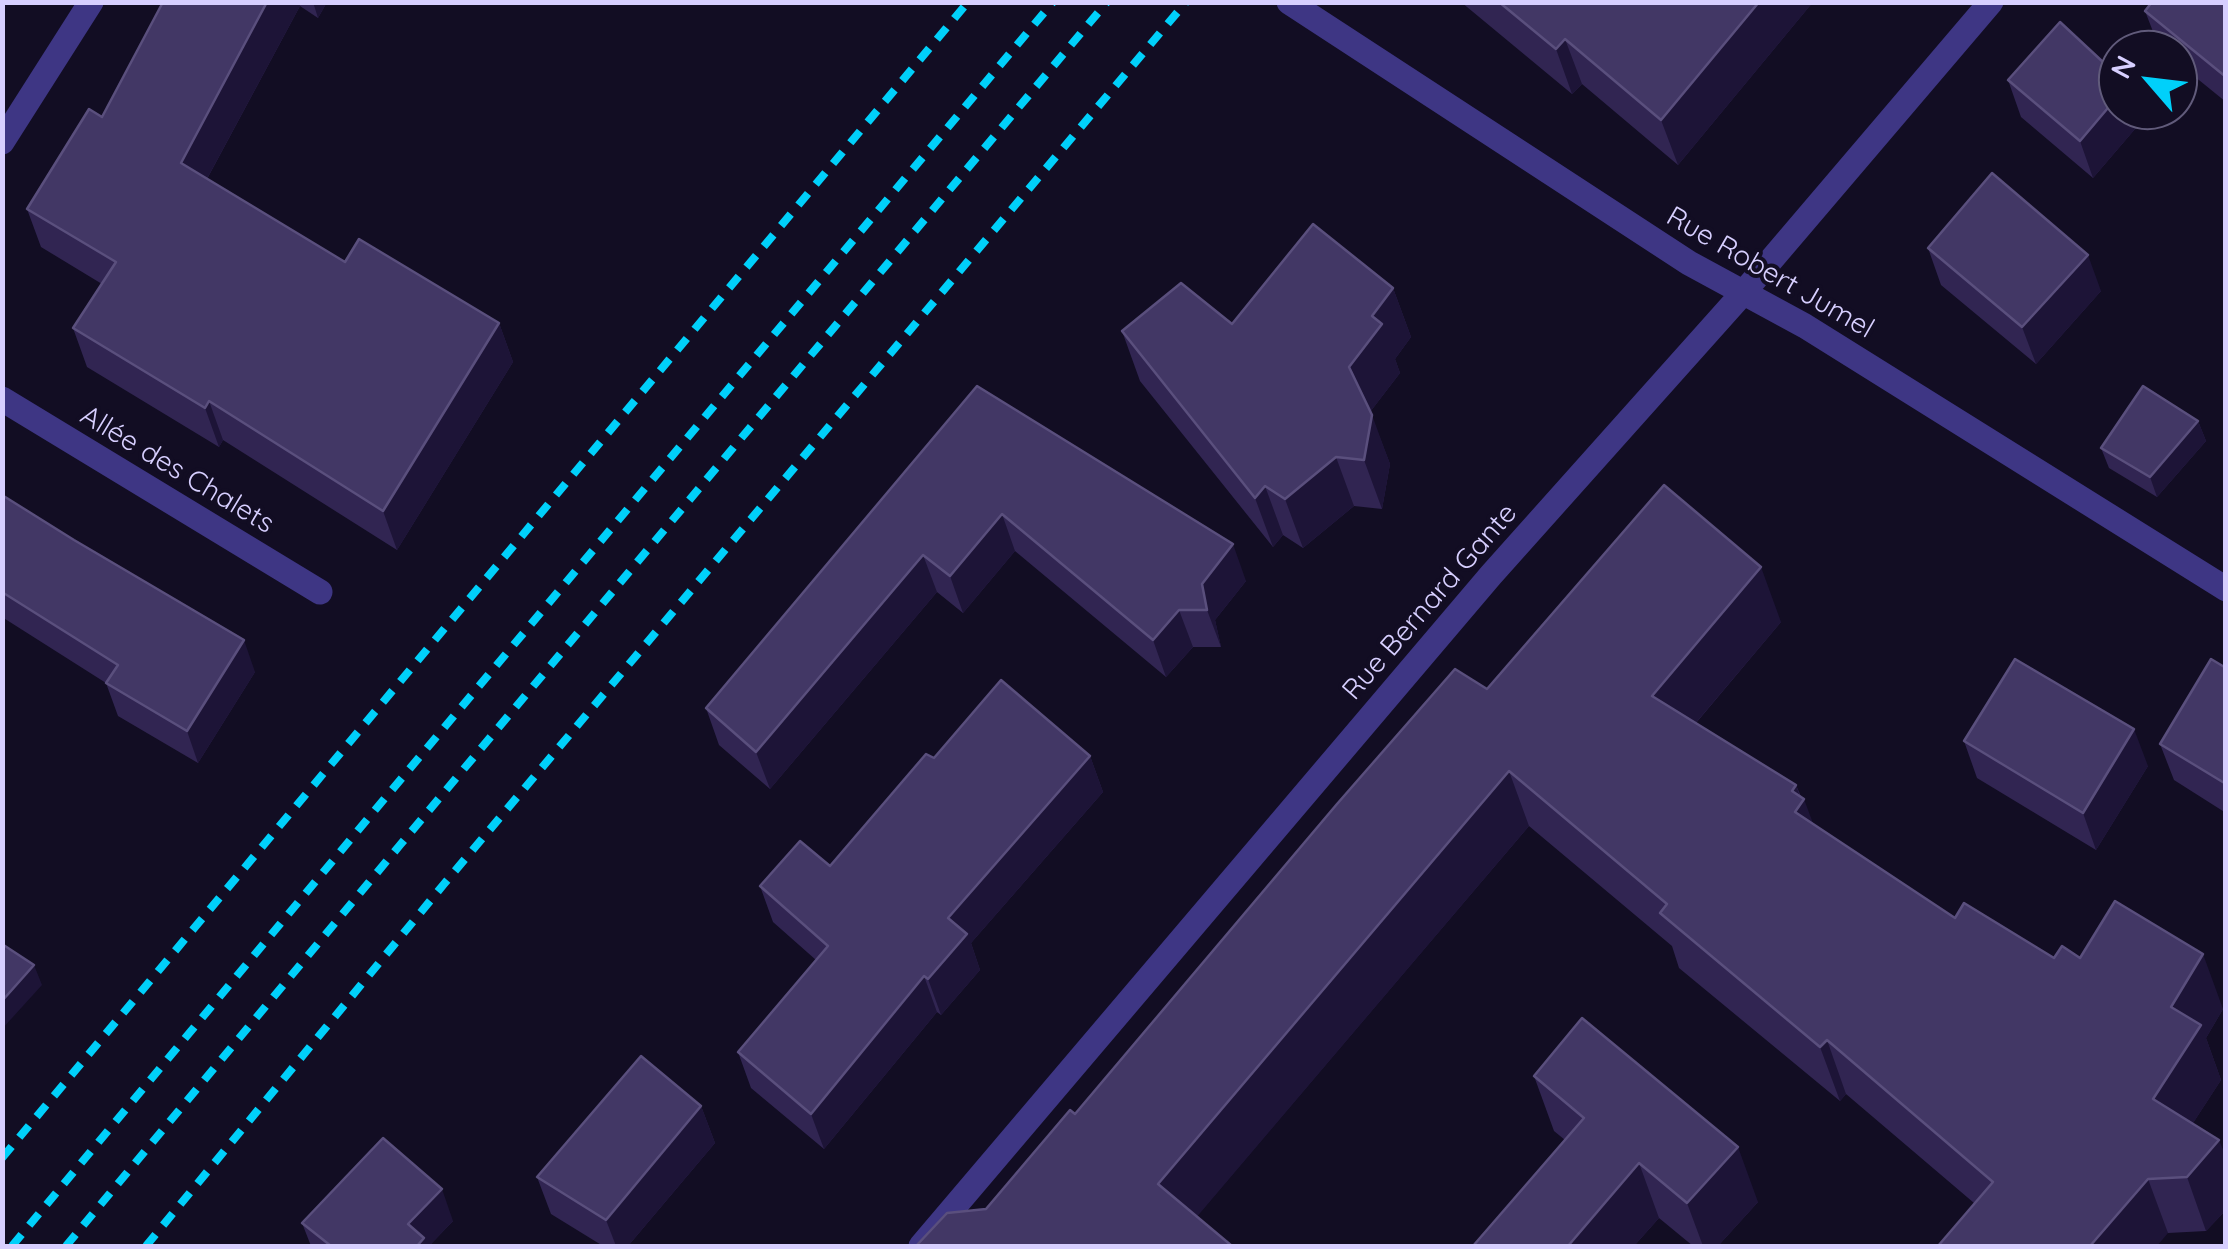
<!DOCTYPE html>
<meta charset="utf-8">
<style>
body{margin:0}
#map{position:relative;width:2228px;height:1249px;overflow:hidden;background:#120d23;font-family:Quicksand,sans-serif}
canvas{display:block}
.frame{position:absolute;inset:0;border:5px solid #d7cfff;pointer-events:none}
.north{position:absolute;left:2098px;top:30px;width:100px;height:100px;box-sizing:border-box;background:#120d23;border:2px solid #615b7b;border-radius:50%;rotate:298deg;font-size:28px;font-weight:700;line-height:40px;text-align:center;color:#d7cfff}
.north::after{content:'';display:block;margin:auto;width:35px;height:45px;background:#00d0fa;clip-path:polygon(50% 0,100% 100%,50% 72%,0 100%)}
</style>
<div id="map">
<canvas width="2228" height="1249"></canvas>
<div class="frame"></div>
<div class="north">N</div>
</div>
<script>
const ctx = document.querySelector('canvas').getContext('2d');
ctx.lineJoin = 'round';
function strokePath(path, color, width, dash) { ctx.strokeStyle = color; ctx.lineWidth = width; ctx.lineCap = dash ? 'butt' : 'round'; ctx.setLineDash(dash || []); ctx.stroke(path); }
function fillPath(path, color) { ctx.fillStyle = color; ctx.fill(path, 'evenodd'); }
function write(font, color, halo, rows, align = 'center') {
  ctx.font = font + ' Quicksand,sans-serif'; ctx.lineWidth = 8; ctx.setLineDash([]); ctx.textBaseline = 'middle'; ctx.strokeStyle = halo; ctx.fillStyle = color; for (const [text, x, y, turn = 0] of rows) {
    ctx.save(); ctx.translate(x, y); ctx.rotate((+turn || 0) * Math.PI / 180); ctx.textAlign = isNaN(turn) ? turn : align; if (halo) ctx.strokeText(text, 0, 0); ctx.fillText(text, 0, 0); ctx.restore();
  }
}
const minor = new Path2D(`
 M1289,2L1689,263L1805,326L2226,589
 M2,142L91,2
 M2,399L320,592
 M921,1246L1491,575L1743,293L1991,2`);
const rail = new Path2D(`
 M2,1158L968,2
 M12,1246L370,816L1053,2
 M66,1246L400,845L1107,2
 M146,1246L444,884L1186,2`);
const wall = new Path2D(`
 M163,2H327L318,18L300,6L207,179L345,262L499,323L513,362L397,550L223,440L219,447L87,367L73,328L102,284L41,247L27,209L102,117Z
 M1461,2H1813L1678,165L1582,84L1572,94Z
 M2226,2V102L2178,63V50H2162L2159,47L2145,11Z
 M2008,80L2141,122L2093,178L2021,117Z
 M1928,248L2101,291L2036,364L1941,285Z
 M1393,288L1411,337L1395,359L1400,373L1370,412L1390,464L1382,509L1354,506L1303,548L1283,535L1273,547L1140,381L1122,331L1232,324Z
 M977,386L1246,581L1215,620L1221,647H1193L1166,677L1015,551L963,613L937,592L770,789L719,745L706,708Z
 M2198,421L2206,441L2157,497L2109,468L2101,448Z
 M2,495L255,672L198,763L118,716L106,683L2,617Z
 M1781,622L1696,723L1796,785L1813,824L1955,918L2054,958H2080L2223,1009L2206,1038L2221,1080L2193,1123L2226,1157V1210L2206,1231L2168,1233L1974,1203L1846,1094L1840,1101L1679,968L1672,946L1529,826L1196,1217L986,1209L1075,1114L1487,689Z
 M2226,668V813L2174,780L2160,744Z
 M1964,741L2148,766L2096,850L1977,778Z
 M1090,756L1103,792L971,943L980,970L941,1015L937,1012L824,1149L751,1088L738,1052L816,960L773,922L760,886L830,866L934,758Z
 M1534,1076L1758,1202L1718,1246H1693L1659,1218L1634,1246H1473L1565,1140L1554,1131Z
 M701,1106L715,1143L628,1246H603L551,1214L537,1177Z
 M453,1221L429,1246H311L302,1223Z`);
const shadedWall = new Path2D(`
 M267,2H299L300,6L195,201L181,163Z
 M313,2H327L318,18Z
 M1759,2H1813L1678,165L1661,120Z
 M1565,39L1582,84L1572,94L1556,49Z
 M2118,96V110H2137L2141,122L2093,178L2080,141Z
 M2088,255L2101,291L2036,364L2022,327Z
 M1393,288L1411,337L1395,359L1400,373L1367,416L1349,367L1372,316Z
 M499,323L513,362L397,550L383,511Z
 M209,401L223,440L219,447L205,408Z
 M1372,415L1390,464L1382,509L1364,460Z
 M2198,421L2206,441L2157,497L2150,477Z
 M1336,457L1354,506L1303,548L1285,499Z
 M1265,486L1283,535L1273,547L1255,498Z
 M1002,514L1015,551L963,613L950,576Z
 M1233,544L1246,581L1215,620L1221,647L1207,610L1202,584Z
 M923,555L937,592L770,789L756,752Z
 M1761,567L1781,622L1672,751L1652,696Z
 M1179,610L1193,647L1166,677L1153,640Z
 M244,640L255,672L198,763L187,731Z
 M2134,729L2148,766L2096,850L2083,813Z
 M1090,756L1103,792L971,943L980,970L941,1015L928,979L948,918Z
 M1509,771L1529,826L1178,1239L1158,1184Z
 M1796,785L1802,802L1804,799L1824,853L1795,812L1792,791Z
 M2203,954L2223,1009L2206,1038L2221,1080L2173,1154L2153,1099L2171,1007Z
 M34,965L42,985L2,1029V1001Z
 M924,976L937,1012L824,1149L811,1114Z
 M1827,1040L1846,1094L1840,1101L1820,1047Z
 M701,1106L715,1143L628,1246H616L606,1220Z
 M2219,1140L2226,1157V1210L2206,1231L2187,1177Z
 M1738,1147L1758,1202L1718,1246H1703L1687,1203Z
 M1639,1163L1659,1218L1634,1246H1568Z
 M2148,1179L2168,1233L2157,1246H2090Z
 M442,1189L453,1221L429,1246H416L408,1224Z`);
const building = new Path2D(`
 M163,2H267L181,163L345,262L359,239L499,323L383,511L209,401L205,408L73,328L116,262L27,209L89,109L102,117Z
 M1499,2H1759L1661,120L1565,39L1556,49Z
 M2152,2H2226V77L2145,11Z
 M2060,22L2118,76V96L2080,141L2008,80Z
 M1992,173L2088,255L2022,327L1928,248Z
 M1313,224L1393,288L1372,316L1382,324L1349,367L1372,415L1364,460L1336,457L1285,499L1265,486L1255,498L1122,331L1181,283L1232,324Z
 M977,386L1233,544L1202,584L1207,610H1179L1153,640L1002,514L950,576L923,555L756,752L706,708Z
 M2143,386L2198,421L2150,477L2101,448Z
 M1664,485L1761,567L1652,696L1796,785L1792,791L1804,799L1795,812L1955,918L1964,903L2054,958L2062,946L2080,958L2115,901L2203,954L2171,1007L2201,1025L2153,1099L2219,1140L2187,1177L2148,1179L2090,1246H1938L1993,1182L1827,1040L1820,1047L1660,913L1667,904L1509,771L1158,1184L1232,1246H916L947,1213L986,1209L1070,1110L1075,1114L1337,804L1455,669L1487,689Z
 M2,495L74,540L244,640L187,731L106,683L118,665L2,592Z
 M2015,659L2134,729L2083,813L1964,741Z
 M2211,659L2226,668V784L2160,744Z
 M1001,680L1090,756L948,918L967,934L928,979L924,976L811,1114L738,1052L828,946L760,886L800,841L830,866L926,754L934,758Z
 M2,944L34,965L2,1001Z
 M1582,1018L1738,1147L1687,1203L1639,1163L1568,1246H1473L1584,1118L1534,1076Z
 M641,1056L701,1106L606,1220L537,1177Z
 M383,1138L442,1189L408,1224L424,1238L417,1246H331L302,1223Z`);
const streetNames = [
 ["Rue Robert Jumel",1770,273,30],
 ["Allée des Chalets",177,470,31],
 ["Rue Bernard Gante",1430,602,-49]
];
strokePath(minor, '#3e3684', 25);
strokePath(rail, '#00d0fa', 8, [15, 12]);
fillPath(wall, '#312552');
fillPath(shadedWall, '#1d1437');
fillPath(building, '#423765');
strokePath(building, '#5a4f7d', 2.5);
write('28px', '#d7cfff', '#120d23', streetNames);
</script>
